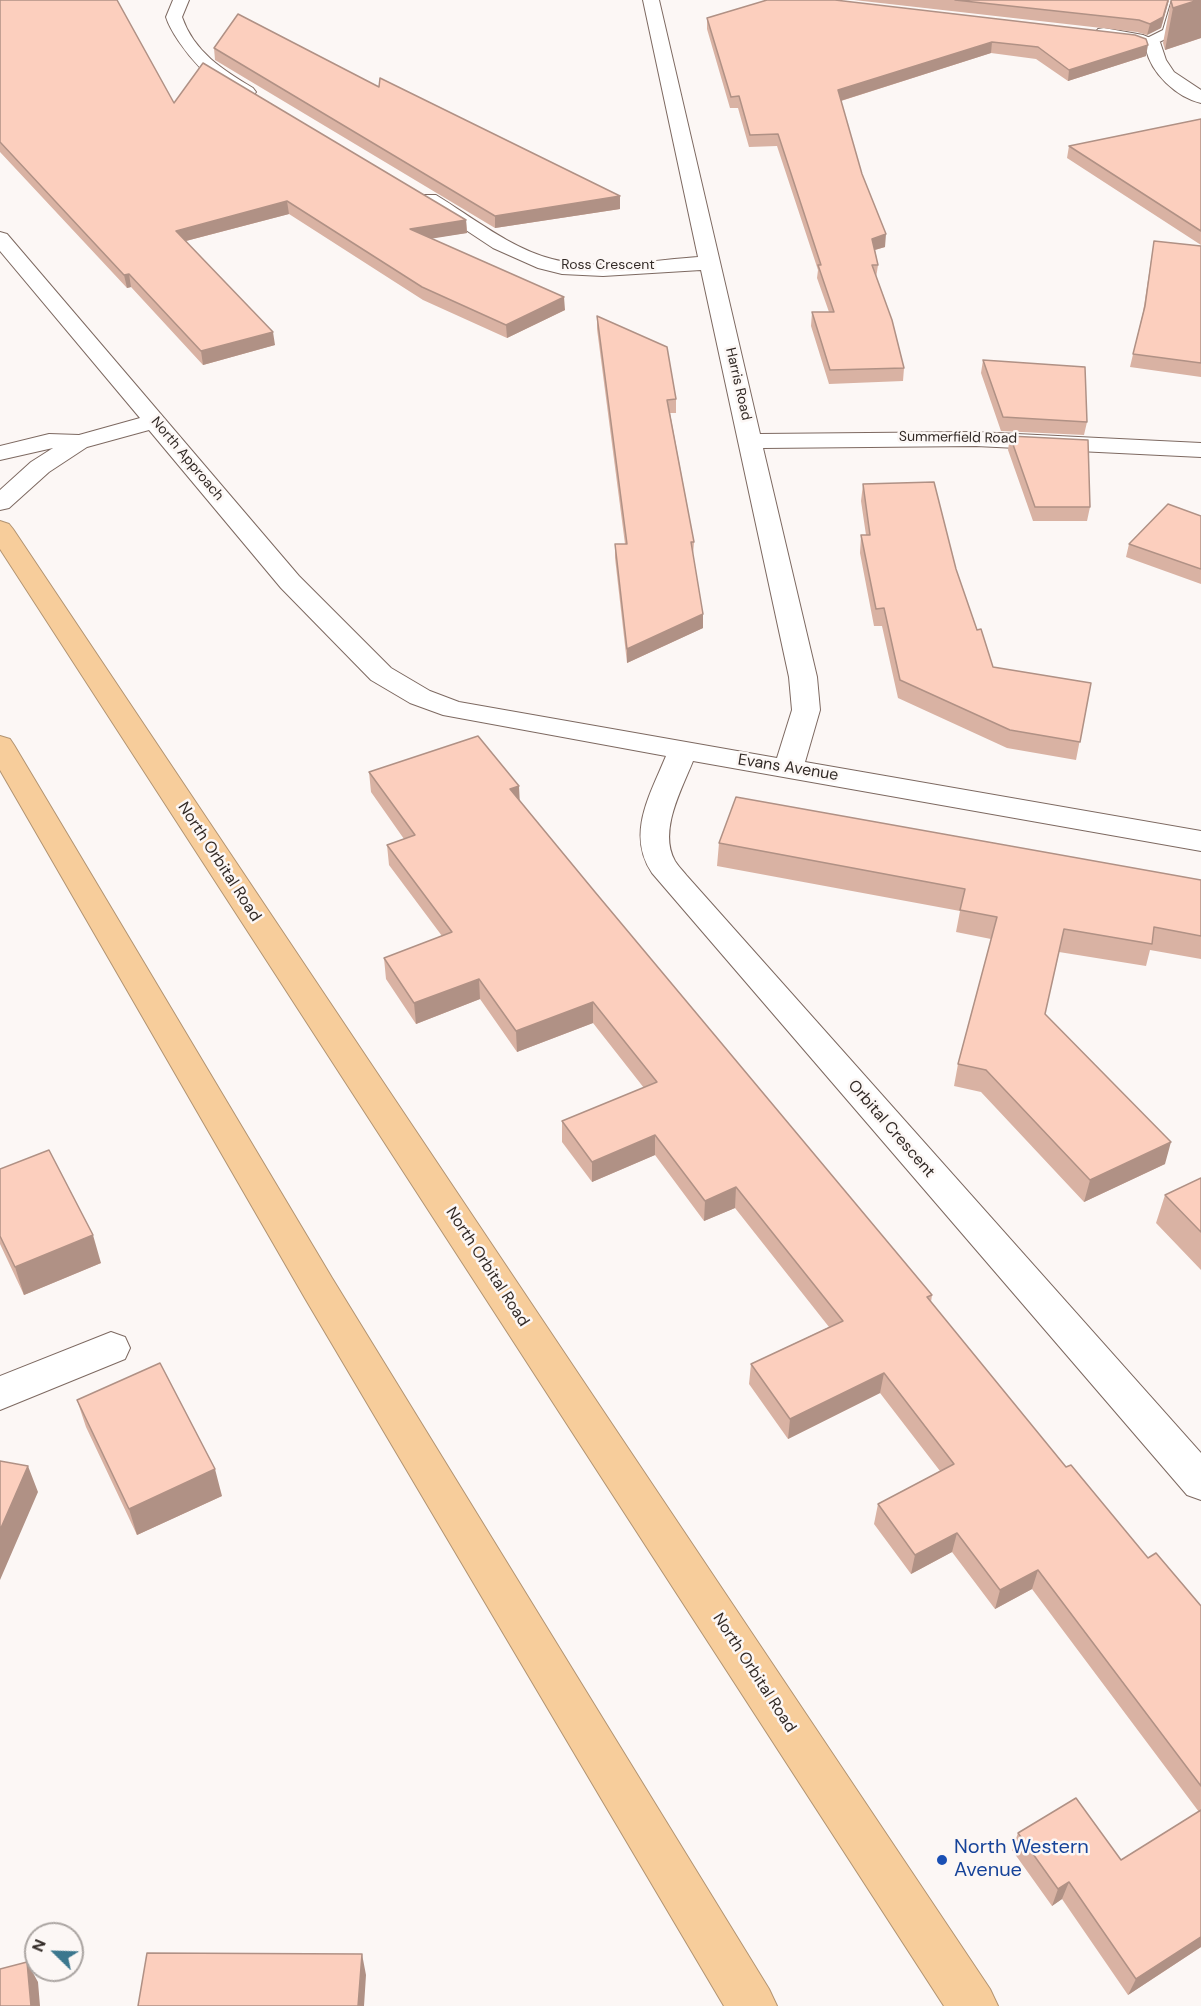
<!DOCTYPE html>
<style>
body{margin:0}
#map{position:relative;width:1201px;height:2006px;overflow:hidden;background:#fcf7f5;font-family:"DM Sans",sans-serif}
canvas{display:block}
.north{position:absolute;left:24px;top:1922px;width:60px;height:60px;box-sizing:border-box;background:#fcf7f5;border:2px solid #aba5a2;border-radius:50%;rotate:293deg;font-size:16px;font-weight:700;line-height:24px;text-align:center;color:#322a26}
.north::after{content:'';display:block;margin:auto;width:21px;height:27px;background:#3b778e;clip-path:polygon(50% 0,100% 100%,50% 72%,0 100%)}
</style>
<div id="map">
<canvas width="1201" height="2006"></canvas>
<div class="north">N</div>
</div>
<script>
const ctx = document.querySelector('canvas').getContext('2d');
ctx.lineJoin = 'round';
function strokePath(path, color, width, dash) { ctx.strokeStyle = color; ctx.lineWidth = width; ctx.lineCap = dash ? 'butt' : 'round'; ctx.setLineDash(dash || []); ctx.stroke(path); }
function fillPath(path, color) { ctx.fillStyle = color; ctx.fill(path, 'evenodd'); }
function write(font, color, halo, rows, align = 'center') {
  ctx.font = font + ' "DM Sans",sans-serif'; ctx.lineWidth = 5; ctx.setLineDash([]); ctx.textBaseline = 'middle'; ctx.strokeStyle = halo; ctx.fillStyle = color; for (const [text, x, y, turn = 0] of rows) {
    ctx.save(); ctx.translate(x, y); ctx.rotate((+turn || 0) * Math.PI / 180); ctx.textAlign = isNaN(turn) ? turn : align; if (halo) ctx.strokeText(text, 0, 0); ctx.fillText(text, 0, 0); ctx.restore();
  }
}
const lane = new Path2D(`
 M1172,0H1188L1178,33L1153,45H1141L1139,42L1163,30Z`);
const street = new Path2D(`
 M173,0H189L182,17C194,52 223,70 253,88L256,92L253,96C223,103 174,43 166,17Z
 M643,0H659L760,434L976,432L1201,443V457L976,446L763,448L817,677L820,710L805,762L1201,831V851L693,761C682,789 658,831 675,861C678,866 683,871 687,876L1201,1453V1500L1187,1495L652,873C626,834 650,795 666,756L443,715L410,703L371,680L281,588L149,430L87,447L49,472L9,508L0,510V490L31,462L53,448L0,460V446L49,434L79,435L140,418L0,251V232L7,234L299,576L391,668L430,691L459,702L777,758L792,710L789,677L701,270L603,276L562,274L538,268L493,248L419,199L422,195H436C472,217 510,248 552,259C598,271 652,260 698,257Z
 M1104,28L1143,35L1160,42L1166,60L1174,72L1201,90V103C1176,97 1151,73 1146,49L1098,37L1095,33L1098,29Z
 M111,1332L125,1337L130,1348L125,1359L0,1410V1376Z`);
const highway = new Path2D(`
 M0,521L9,524L13,529L990,1989L998,2006H944L0,549Z
 M0,736L10,739L14,745L332,1278L769,1989L777,2006H724L306,1300L0,770Z`);
const wall = new Path2D(`
 M0,0L174,103L466,220L467,233L431,238L565,310L507,338L423,300L289,214L186,241L275,345L203,365L131,287L127,288L0,152Z
 M767,0L1146,56L1068,81L1036,59L991,53L841,101L862,174L885,247L875,250L878,265L876,278L904,368L903,381L829,384L811,326L812,312H829L817,278L818,270L777,146L749,147L738,108H730L707,29V18Z
 M854,0H1169L1161,28L1147,35L1137,32Z
 M1201,0V38L1165,50L1163,43L1171,1Z
 M214,48L379,87L620,209L495,228L215,60Z
 M1201,119V245L1067,158L1069,146Z
 M1154,241L1201,246V377L1130,367L1143,312Z
 M597,316L676,399V413H670L694,542L693,555L703,614V628L627,663L615,558V544H625L597,329Z
 M983,360L1087,422L1084,435L1001,431L981,373Z
 M1010,436L1090,507L1087,521H1033L1008,450Z
 M863,484L956,569L977,630L993,667L1091,683L1076,760L1007,748L898,698L882,626H874L860,553L861,535H866L861,501Z
 M1201,516V584L1126,557L1129,544Z
 M369,772L519,800L595,892L932,1295L931,1302L1066,1467L1148,1558L1201,1606V1947L1128,1995L1062,1899L1052,1906L1012,1850L1018,1833L1121,1860L1199,1812L1032,1589L995,1609L952,1552L911,1574L874,1524L878,1504L940,1471L880,1393L788,1439L749,1384L751,1364L829,1327L735,1208L704,1221L655,1155L592,1182L562,1142V1121L644,1088L593,1023L517,1052L480,999L416,1024L386,979L384,958L442,936L389,865L387,845L404,839L371,792Z
 M719,843L1201,880V959L1150,950L1146,966L1059,952L1045,1014L1165,1164L1084,1202L981,1092L954,1086L958,1064L991,939L956,932L960,911L717,866Z
 M0,1169L101,1263L24,1295L0,1244Z
 M1201,1178V1270L1156,1223L1165,1195Z
 M77,1400L222,1496L137,1535L86,1427Z`);
const shadedWall = new Path2D(`
 M1169,0L1161,28L1147,35L1150,24Z
 M1198,0H1201V38L1165,50L1173,8Z
 M992,42L991,53L837,102L838,90Z
 M1148,45L1146,56L1068,81L1069,70Z
 M620,196V209L495,228V216Z
 M287,201L289,214L178,243L176,231Z
 M466,220L467,233L411,242L410,229Z
 M886,234L885,247L871,251L872,239Z
 M129,274L131,287L127,288L124,275Z
 M564,297L565,310L507,338L506,325Z
 M273,332L275,345L203,365L201,351Z
 M703,614V628L627,663V649Z
 M519,786L520,806L510,789Z
 M479,979L480,999L416,1024L414,1003Z
 M593,1002V1023L517,1052L516,1031Z
 M655,1135V1155L592,1182V1162Z
 M1171,1142L1165,1164L1084,1202L1090,1180Z
 M736,1187L735,1208L704,1221L705,1201Z
 M93,1235L101,1263L24,1295L15,1267Z
 M884,1373L880,1393L788,1439L790,1419Z
 M28,1466L38,1492L0,1580V1530Z
 M215,1469L222,1496L137,1535L129,1509Z
 M957,1533L952,1552L911,1574L915,1555Z
 M1038,1570L1032,1589L995,1609L1000,1590Z
 M1069,1882L1062,1899L1052,1906L1058,1889Z
 M1201,1937V1947L1128,1995L1136,1979Z
 M362,1954L366,1975L364,2006H358Z
 M27,1962L38,1982L40,2006H31Z`);
const building = new Path2D(`
 M0,0H117L174,103L203,63L466,220L410,229L564,297L506,325L422,287L287,201L176,231L273,332L201,351L129,274L124,275L0,142Z
 M767,0H835L1135,35L1146,39L1148,45L1069,70L1038,47L992,42L838,90L862,174L886,234L872,239L878,265H872L892,320L904,368L830,370L812,312H834L818,265H821L778,134L750,135L739,96L731,97L707,18Z
 M955,0H1168L1163,17L1150,24L1139,20Z
 M1172,0H1198L1173,8L1171,1Z
 M238,14L379,87L380,78L620,196L495,216L214,48Z
 M1201,119V231L1069,146Z
 M1154,241L1201,246V363L1133,354L1145,306Z
 M597,316L667,347L676,399L667,400L694,542H691L703,614L627,649L615,544H627Z
 M983,360L1085,367L1087,422L1003,417Z
 M1010,436L1088,440L1090,507H1035Z
 M934,482L956,569L977,630L981,629L993,667L1091,683L1080,742L1010,730L900,680L884,608L876,609L861,535H870L863,484Z
 M1168,504L1201,516V569L1129,544Z
 M478,736L519,786L510,789L595,892L932,1295L927,1297L1066,1467L1071,1465L1148,1558L1156,1553L1201,1606V1786L1038,1570L1000,1590L957,1533L915,1555L878,1504L954,1464L884,1373L790,1419L751,1364L843,1321L736,1187L705,1201L655,1135L592,1162L562,1121L657,1082L593,1002L516,1031L479,979L414,1003L384,958L452,932L387,845L415,835L369,772Z
 M736,797L1201,880V936L1154,927L1152,944L1064,929L1045,1014L1171,1142L1090,1180L986,1070L958,1064L997,917L960,910L965,889L719,843Z
 M49,1150L93,1235L15,1267L0,1236V1169Z
 M1201,1178V1232L1165,1195Z
 M160,1363L215,1469L129,1509L77,1400Z
 M0,1461L28,1466L0,1530Z
 M1076,1798L1121,1860L1201,1810V1937L1136,1979L1069,1882L1058,1889L1018,1833Z
 M147,1953L362,1954L358,2006H138Z
 M27,1962L31,2006H0V1969Z`);
const markers = [
 [942,1860,6,"#1a4fb4"]
];
const farStreetnames = [
 ["Ross Crescent",608,265],
 ["Harris Road",738,384,77],
 ["Summerfield Road",958,438,1],
 ["North Approach",187,459,50]
];
const streetNames = [
 ["Evans Avenue",788,768,9],
 ["North Orbital Road",219,862,57],
 ["Orbital Crescent",891,1129,49],
 ["North Orbital Road",487,1267,57],
 ["North Orbital Road",754,1673,57]
];
const nearTransitnames = [
 ["North Western",954,1848],
 ["Avenue",954,1871]
];
strokePath(lane, '#7d6961', 2);
strokePath(street, '#7d6961', 2);
strokePath(highway, '#b29472', 2);
fillPath(lane, '#fff');
fillPath(street, '#fff');
fillPath(highway, '#f7cd9b');
fillPath(wall, '#d9b2a3');
fillPath(shadedWall, '#b09185');
fillPath(building, '#fccfbe');
strokePath(building, '#b09185', 1.5);
for (const [x, y, r, color] of markers) { const dot = new Path2D(); dot.arc(x, y, r, 0, 2 * Math.PI); ctx.fillStyle = color; ctx.fill(dot); strokePath(dot, '#fcf7f5', 2); }
write('14px', '#322a26', '#fcf7f5', farStreetnames);
write('16px', '#322a26', '#fcf7f5', streetNames);
write('20px', '#164399', '#fcf7f5', nearTransitnames, 'left');
</script>
